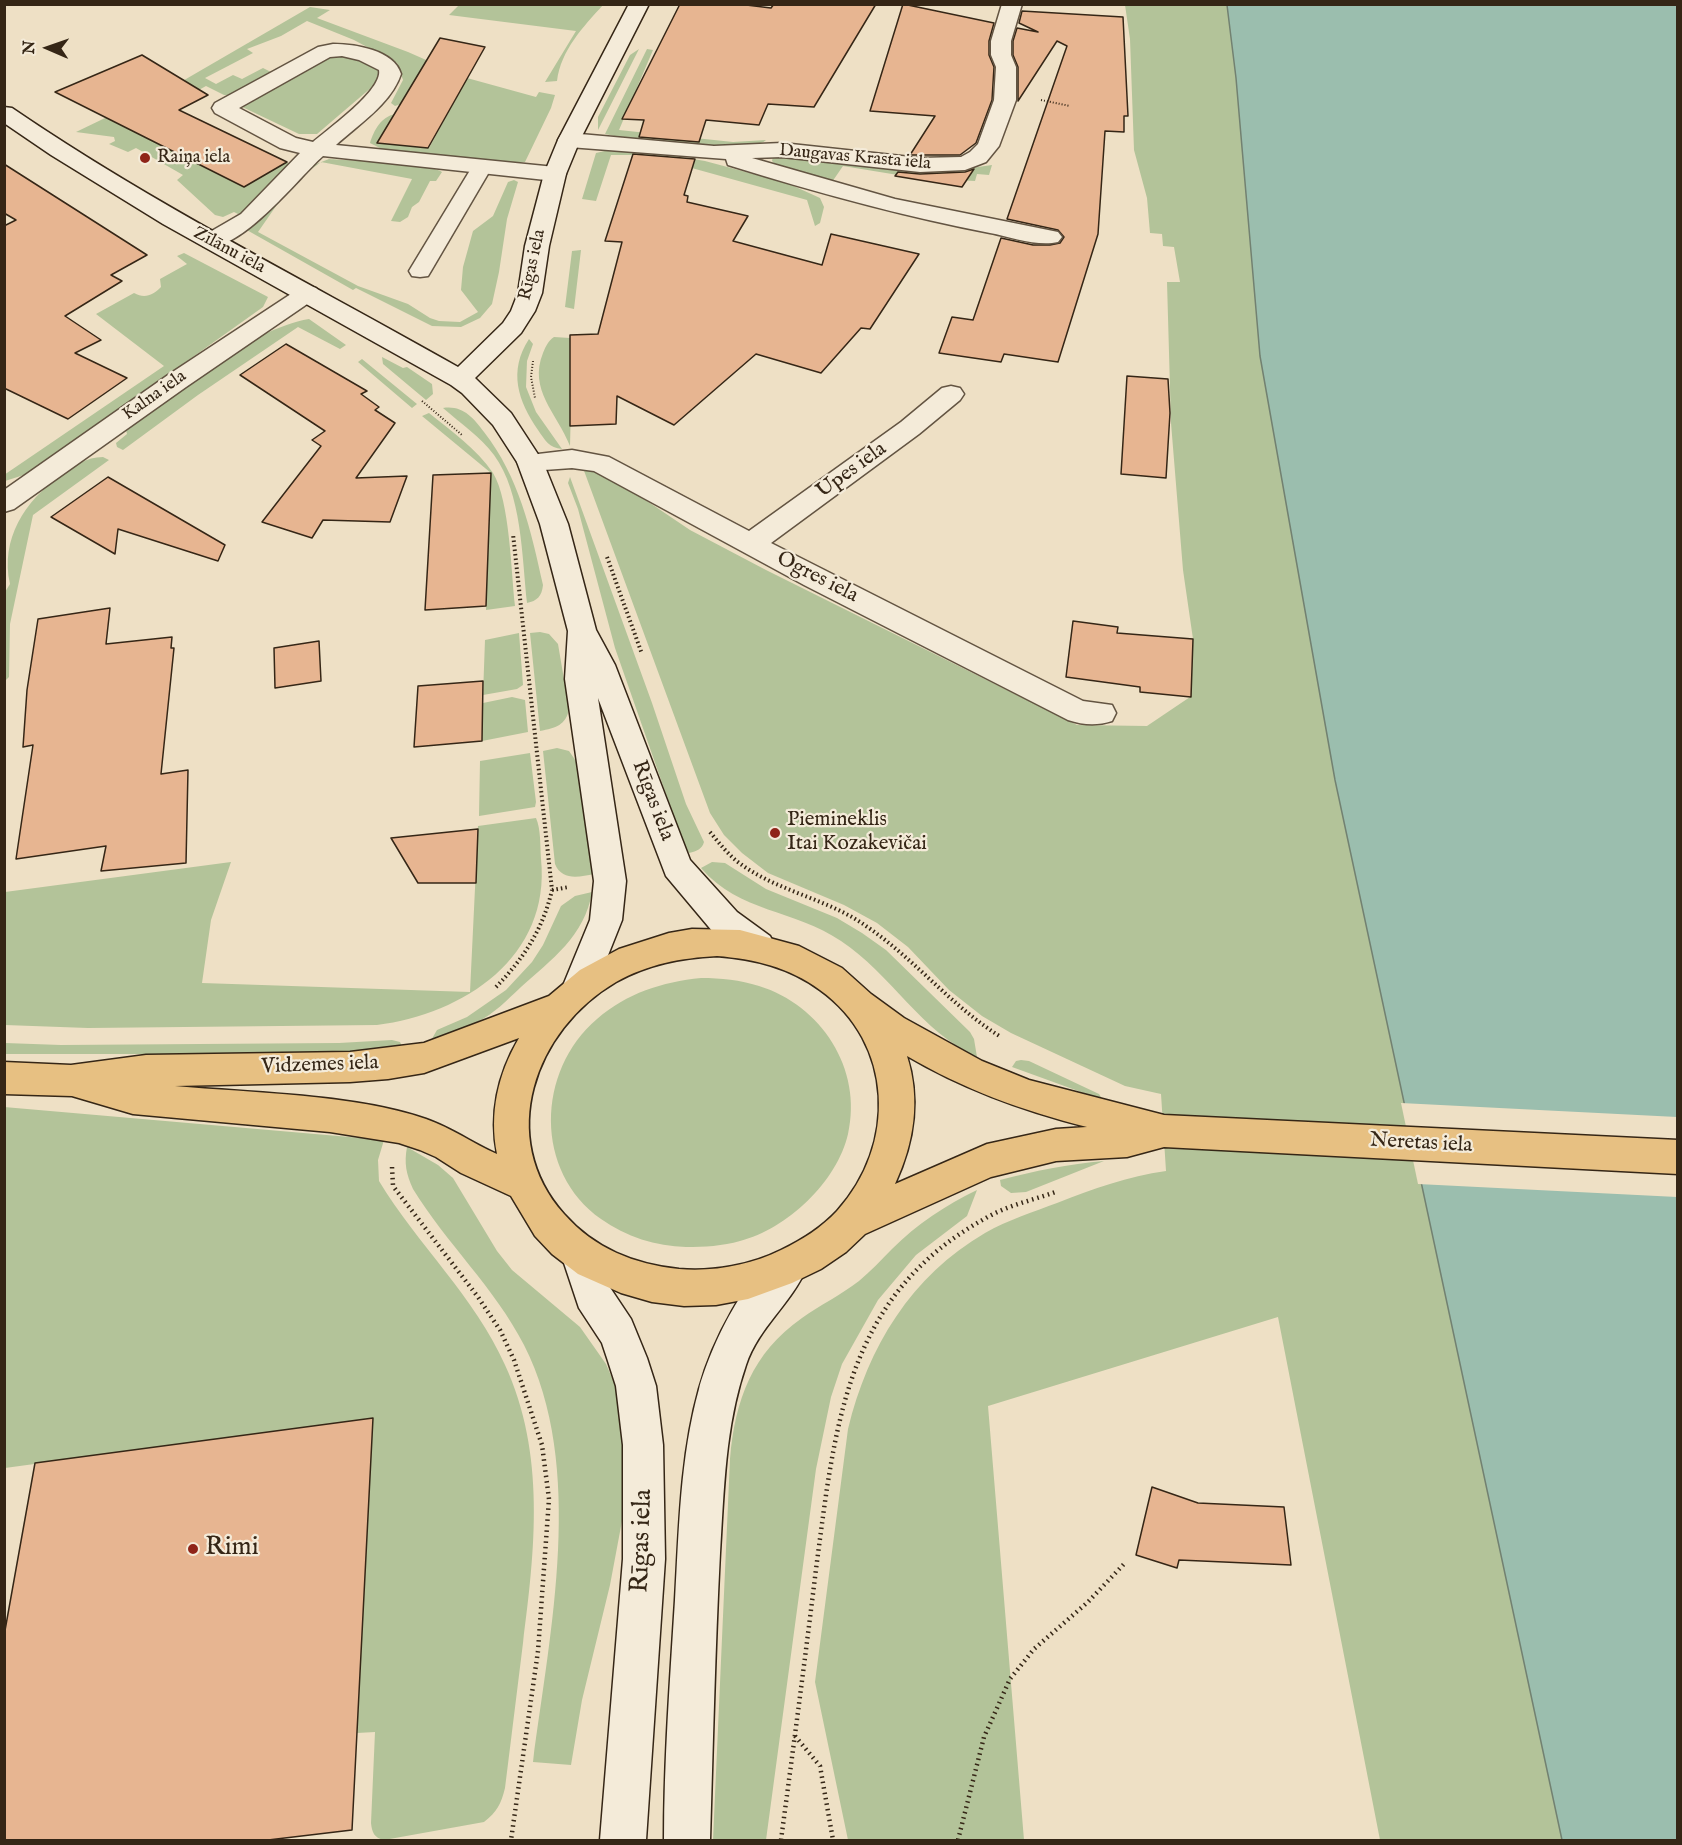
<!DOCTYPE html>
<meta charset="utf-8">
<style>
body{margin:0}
#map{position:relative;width:1682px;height:1845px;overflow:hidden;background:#eee0c5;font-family:"IM FELL English",serif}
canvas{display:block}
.frame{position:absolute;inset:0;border:6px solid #352616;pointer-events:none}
.north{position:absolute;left:18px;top:18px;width:60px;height:60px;-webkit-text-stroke:4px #f4ebd9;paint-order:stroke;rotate:272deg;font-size:16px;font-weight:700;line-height:24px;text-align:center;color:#352616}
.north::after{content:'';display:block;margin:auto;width:21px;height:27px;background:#352616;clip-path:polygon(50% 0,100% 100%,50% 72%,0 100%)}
</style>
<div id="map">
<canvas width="1682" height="1845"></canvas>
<div class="frame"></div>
<div class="north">N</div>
</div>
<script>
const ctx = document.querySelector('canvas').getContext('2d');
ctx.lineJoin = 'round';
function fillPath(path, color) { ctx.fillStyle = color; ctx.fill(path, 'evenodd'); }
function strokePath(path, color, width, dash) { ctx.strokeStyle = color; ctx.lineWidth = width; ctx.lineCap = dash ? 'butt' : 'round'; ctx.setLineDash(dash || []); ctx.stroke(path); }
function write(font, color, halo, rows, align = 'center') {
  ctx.font = font + ' "IM FELL English",serif'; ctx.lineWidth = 4.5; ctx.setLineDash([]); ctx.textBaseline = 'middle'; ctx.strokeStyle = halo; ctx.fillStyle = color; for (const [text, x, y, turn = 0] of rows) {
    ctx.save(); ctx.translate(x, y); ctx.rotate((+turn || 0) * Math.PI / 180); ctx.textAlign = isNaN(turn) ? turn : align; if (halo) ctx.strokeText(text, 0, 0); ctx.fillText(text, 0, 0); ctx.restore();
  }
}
const green = new Path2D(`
 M460,4H603V5C583,27 561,50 557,81L545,82L576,31L449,15Z
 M1125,5H1227L1335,780L1562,1840H1380L1278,1317L988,1406L1024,1840H848L815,1682L848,1429C868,1347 911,1276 985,1233C1008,1220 1033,1212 1057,1203C1093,1189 1128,1176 1166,1171L1161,1094L1125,1086L1011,1033L982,1016L949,990L908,947L877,923L844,905L768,873L742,853L724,835L710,813L583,468L604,472L690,530L766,570L1077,725L1147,726L1190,697L1193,639L1183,570L1171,423L1167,282H1180L1174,247L1163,246L1162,234L1150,233L1147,198L1134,150L1130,39Z
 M310,7L330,10L317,18L408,52L467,78L536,97L539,92L555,95L551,108L525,162H501L384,150L370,143C374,130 381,117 395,114L378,143L429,148L464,84L395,106L391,103L403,80L397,63L354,40L307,21L281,36L247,49L253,53L205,78L216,84L233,75L242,79L263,68L273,73L232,95H224L206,86L177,102L121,125L244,187L287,162L289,164C271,179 260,201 242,216L234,212L223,217L215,215L177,180L183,175L136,148L128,152L109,144L115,141L114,137L76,132L186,79Z
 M639,49L598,130V117L630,55Z
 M647,49L653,50L619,130L733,142L766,140C751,155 629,140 605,134Z
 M331,55L351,57L381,69L379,81L317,134H299L236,104Z
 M609,150L657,153L705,161L787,183L820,198L824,207L820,223L815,226L807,200L645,155H611L596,201L582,199L596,153Z
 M773,156L964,169L992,165L989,175L977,174L975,181L956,180L953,184L843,166L832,182L979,219L858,192L777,166L772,161Z
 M329,159C351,161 428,162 442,172L436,181H430L419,202L412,207L408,217L400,222L391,221L412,179L321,162L310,170L306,168Z
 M514,180L518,182L507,219L499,272L492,304L480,318L461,327L432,326L356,288L353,290L245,229C264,218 276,202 290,186L258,232L358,286L408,304L430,318L439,321L460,322L478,312L461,290L463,267L473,231L493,216L508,182Z
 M581,250L574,309L565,307L572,251Z
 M184,253L268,297L263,307L30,473L5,481L4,475L164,366L96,314L134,293C145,299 153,295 161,287L160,279L187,264L177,256Z
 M309,319L346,345L340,349L298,327L198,395L123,450L117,447L116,443L127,434L126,430C175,394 249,329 309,319Z
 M554,337L570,338L572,367L570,446C557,413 528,390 543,353C546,346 548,341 554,337Z
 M529,339L533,344L527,361L526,387L536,412L562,449C549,448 545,440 538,430C518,401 508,371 529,339Z
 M382,357L403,368L407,367L432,384L433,394L426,400L383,364Z
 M362,359L417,404L412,408L358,362Z
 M443,408C462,405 473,417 484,432C519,477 531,530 543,585C542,596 537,601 527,603C522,557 522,493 494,455C481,437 460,423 443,408Z
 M429,413C451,431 477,449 493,473C510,501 511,572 515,606L486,610L491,473L422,416Z
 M103,457L109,460L33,515L10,624L9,677L5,681V592L10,584C0,539 25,501 60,476C74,466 86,457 103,457Z
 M570,477L652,703L686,804L704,842C702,849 697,851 689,853L682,840L615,648L578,509L568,483Z
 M540,632L549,634L558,644L569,709C566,725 556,728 540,731L530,633Z
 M519,633L523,685L517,689L483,695L485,640Z
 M512,697L525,700L528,732L482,741L483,703Z
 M557,748L569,751L578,764L594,874C579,877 562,881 555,864L543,751Z
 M530,753L536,802L535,807L479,816L480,761Z
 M536,818C541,829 540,846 541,859C551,957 464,1014 377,1025L88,1028L5,1025V892L231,862L211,920L202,983L470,992L478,826Z
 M712,862L725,863L766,889L837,918L862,933L886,950L970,1032L974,1039L977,1057C921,1032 891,974 841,941C794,909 740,913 701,868Z
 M592,892C585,936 551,960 521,987C507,1000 494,1014 477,1022C462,1030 446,1036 430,1042L437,1030L467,1017L506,990L532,962L543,945L561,906L575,896Z
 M701,978C721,978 740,980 759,986C821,1005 863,1069 848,1134C837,1182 787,1229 740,1241C723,1246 704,1247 686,1247C656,1246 626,1237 601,1219C534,1172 536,1071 597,1019C627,993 662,982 701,978Z
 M392,1040L400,1042L403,1048L371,1052L270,1054H5V1043L61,1045L339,1043Z
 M1021,1060L1029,1061L1099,1094L1103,1100L1012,1067L1016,1061Z
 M4,1107L384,1140L378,1160L379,1181C417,1244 475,1297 505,1365C546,1454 535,1550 523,1643C517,1691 511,1740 505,1788C501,1804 497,1812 484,1822L384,1840C374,1838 372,1832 371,1823L375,1732L357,1733L372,1418L5,1468Z
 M407,1147L438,1165L453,1178L497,1251L512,1270L580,1327L606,1364L616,1387L622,1411L625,1490L622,1521L610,1585L582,1700L571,1765L533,1762C550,1631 586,1467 524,1345C495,1288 446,1243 413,1189C406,1174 404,1163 407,1147Z
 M1104,1161L1026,1192L1011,1193L1001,1186L1000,1180C1034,1171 1069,1164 1104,1161Z
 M977,1190L967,1216L916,1255L878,1300L842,1364L831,1397L816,1469L766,1840H713L730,1459C735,1400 752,1353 802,1318C820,1305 841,1295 859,1281C871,1271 881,1260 892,1249C917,1224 946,1205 977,1190Z`);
const water = new Path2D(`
 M1227,5H1677V1840H1562L1335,780L1260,356L1236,78Z`);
const pier = new Path2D(`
 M1401,1103L1677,1117V1197L1418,1184Z`);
const building = new Path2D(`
 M680,4H738L771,8L774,4H876L814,107L768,104L759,125L706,120L699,142L639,137L644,120L622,119Z
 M903,4L994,23L989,41V55L994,67L992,100L976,143L960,155H910L935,116L870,111Z
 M1022,11L1123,17L1128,116H1124V132L1105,131L1098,234L1058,362L1004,354L1001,362L939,353L952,317L973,320L1001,238L1033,245H1050L1060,243L1064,237L1058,230L1007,219L1067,46L1057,41L1018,101V67L1013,55V41L1017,28L1038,32L1019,23Z
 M440,38L485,47L428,148L377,143Z
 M142,55L208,95L179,110L287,162L244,187L55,92Z
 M633,154L695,159L684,195L688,196L687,202L748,216L733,241L822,265L831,234L919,254L870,329L861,328L821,373L756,354L674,425L617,396L616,424L570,426V335L598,334L622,242L605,241Z
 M4,164L147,255L111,275L122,281L65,316L101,340L75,353L127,378L68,419L4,388V226L16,220L4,213Z
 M974,169L962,187L895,176L898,172L920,174L965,172Z
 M286,344L367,391L361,394L379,407L375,410L395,423L356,478L407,476L390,522L323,520L312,538L262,522L321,446L312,440L325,431L240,375Z
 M1127,376L1168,379L1170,413L1166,478L1121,474Z
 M491,473L486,606L425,610L433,475Z
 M108,477L225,545L218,561L118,529L115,554L51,517Z
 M110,608L106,644L172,637L171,648H174L161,774L188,770L186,863L101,871L106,846L16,859L33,745L23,747L27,690L38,619Z
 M1073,621L1118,627L1117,633L1193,639L1191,697L1140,692V687L1066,677Z
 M319,641L321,681L275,688L274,648Z
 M483,681L482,741L414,747L418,686Z
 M478,829L476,883H418L391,838Z
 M373,1418L352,1830L268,1840H4V1636L35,1463Z
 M1152,1487L1198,1503L1284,1507L1291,1565L1179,1560L1177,1568L1136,1555Z`);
const pathFar2 = new Path2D(`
 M1041,100L1070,106
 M533,361L531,377L535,398
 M422,401L462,435`);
const pathFar1 = new Path2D(`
 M607,557L642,654
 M710,832C720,844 729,856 742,865C780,892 828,899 866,926C915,959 951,1006 1001,1037
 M552,890L569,887
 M496,987C524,958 543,929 552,890L513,534`);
const path = new Path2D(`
 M392,1167L393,1186L478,1297L500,1330L514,1360L542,1445L549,1499L538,1651L511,1840
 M795,1736L820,1766L833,1840
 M781,1840C793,1750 805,1660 816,1569C835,1427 845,1295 986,1218C1008,1205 1034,1200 1058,1191
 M958,1840L984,1737L1010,1679L1034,1649L1088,1602L1124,1564`);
const service = new Path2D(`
 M482,161L489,163L492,167L431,271L428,276L420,277L412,276L409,271L472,167L475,163Z`);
const minor = new Path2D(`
 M1002,4H1022L1011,41V55L1016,67V100L999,146L986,162L965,170L920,172L782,157L752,158L895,199L1058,232L1062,237L1058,242C1038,247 1011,237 990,233C902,216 815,192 728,165L726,159L569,147L561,145L558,140L561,135L569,133L714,146L782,143L920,158L961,157L970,152L978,144L994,100L996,67L991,55V41Z
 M333,44C355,44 394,50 401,74C391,104 359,124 336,145L555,167L563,169L566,174L563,179L555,181L323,156C297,179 239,255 203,246L199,241L203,236L241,214L300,153L280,148L215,113L212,108L215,103L318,47ZM342,56L359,60L379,70C383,90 328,129 313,142L296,138L239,108L330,57Z
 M308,286L316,288L320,293L316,298L186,387L14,509L4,512V490L168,375L300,288Z
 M951,386L960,388L964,394L960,400L919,434L771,543L1083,701L1112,705L1116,713L1112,721C1097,726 1083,725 1068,720L804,585L594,471L572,468L530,471L521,468L517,462L521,456L572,450L609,457L749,531L901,422L942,388Z`);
const secondary = new Path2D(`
 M629,4H649L580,140L566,174L549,246L542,293L535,311L521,333L475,378L511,413L543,462L568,524L596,630L615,665L690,860L737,912L770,936L775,946L770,956L758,960L746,956L713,932L666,876L598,698L626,881L622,920L591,998L579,1002L567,998L562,988L590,920L594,881L565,679L568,631L540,524L517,462L493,425L462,393L451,385L163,224L51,155L4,123V107L12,108C154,205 308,282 458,367L503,323L511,311L518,293L525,246L544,174L558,140Z
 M580,1236L593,1241L609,1286L631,1319L647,1358L656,1386L663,1445L665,1559L646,1840H600L623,1559V1445L616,1386L607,1358L602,1343L579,1308L561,1254L567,1241Z
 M787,1251L800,1256L806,1269C791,1304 758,1328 746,1365C725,1426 724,1490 720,1553C715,1649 713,1744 710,1840H664C664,1761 670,1680 675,1600C679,1530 680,1457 699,1389C710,1348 747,1267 787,1251Z`);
const primary = new Path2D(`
 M692,929L740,930L799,946L842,968L871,994L904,1018L982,1061L1029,1080L1164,1115L1678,1140V1174L1164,1147L1127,1157L1056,1161L991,1177L865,1234L846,1252L821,1269L792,1283L748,1299L716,1305L684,1306L652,1302L621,1293L578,1274L552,1254L535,1236L511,1196L461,1173L436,1157L420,1150L399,1143L330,1132L133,1114L72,1096L4,1094V1062L71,1065L146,1055L350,1052L424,1043L549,996L580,970L619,949L669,933ZM717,956C754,959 789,967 820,990C894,1043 897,1145 837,1211C821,1228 802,1240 781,1250C751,1265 713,1272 679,1269C634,1264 595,1249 564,1214C496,1138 534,1030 616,982C648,964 681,958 717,956ZM519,1038C498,1074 489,1113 497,1154C472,1143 452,1128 426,1119C354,1094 252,1093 175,1086L350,1082L388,1079L424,1073ZM907,1056C963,1089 1023,1111 1087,1127L1056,1129L987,1144L895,1184C914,1143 921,1100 907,1056Z`);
const markers = [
 [145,158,6,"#8f2418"],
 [775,833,6,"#8f2418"],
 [193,1549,6,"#8f2418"]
];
const farPoinames = [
 ["Raiņa iela",157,158]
];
const farStreetnames = [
 ["Daugavas Krasta iela",855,158,5],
 ["Zīlānu iela",229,251,28],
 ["Rīgas iela",533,265,-78],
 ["Kalna iela",155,396,-35]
];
const streetNames = [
 ["Upes iela",852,471,-36],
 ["Ogres iela",817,578,27],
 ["Rīgas iela",652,801,69],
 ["Vidzemes iela",320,1066,-2],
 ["Neretas iela",1421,1144,3]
];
const poiNames = [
 ["Piemineklis",787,821],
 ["Itai Kozakevičai",787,845]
];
const nearStreetnames = [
 ["Rīgas iela",643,1541,-88]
];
const nearPoinames = [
 ["Rimi",205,1549]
];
fillPath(green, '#b3c399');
fillPath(water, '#9bbeae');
strokePath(water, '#728171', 1.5);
fillPath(pier, '#eee0c5');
fillPath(building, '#e7b591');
strokePath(building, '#352616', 1.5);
strokePath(service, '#635442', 3);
strokePath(minor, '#635442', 3);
strokePath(secondary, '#352616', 3);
strokePath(primary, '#352616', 3);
strokePath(pathFar2, '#352616', 2, [1, 2]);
strokePath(pathFar1, '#352616', 4, [1.5, 3]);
strokePath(path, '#352616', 4.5, [1.5, 4]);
fillPath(service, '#f4ebd9');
fillPath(minor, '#f4ebd9');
fillPath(secondary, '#f4ebd9');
fillPath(primary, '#e7c082');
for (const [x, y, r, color] of markers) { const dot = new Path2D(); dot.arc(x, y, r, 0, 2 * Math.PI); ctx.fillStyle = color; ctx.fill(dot); strokePath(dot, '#f4ebd9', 2); }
write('18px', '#352616', '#f4ebd9', farPoinames, 'left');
write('18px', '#352616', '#f4ebd9', farStreetnames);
write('21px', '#352616', '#f4ebd9', streetNames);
write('21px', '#352616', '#f4ebd9', poiNames, 'left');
write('26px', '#352616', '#f4ebd9', nearStreetnames);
write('26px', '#352616', '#f4ebd9', nearPoinames, 'left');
</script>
